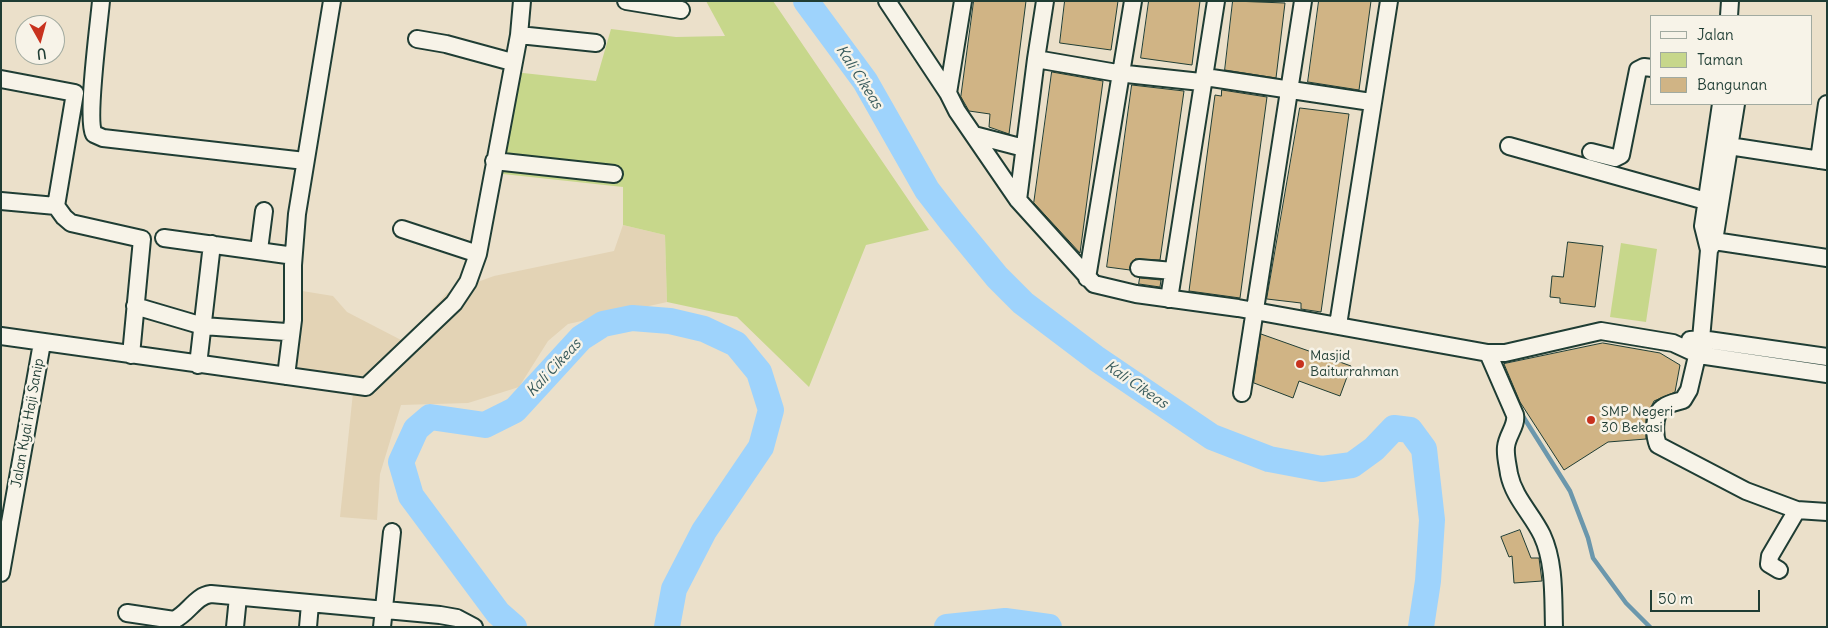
<!DOCTYPE html>
<style>
body{margin:0}
#map{position:relative;width:1828px;height:628px;overflow:hidden;background:#ebe0ca;font-family:Delius,sans-serif}
canvas{display:block}
.frame{position:absolute;inset:0;border:2px solid #1f3d34;pointer-events:none}
.legend{position:absolute;left:1650px;top:15px;width:162px;height:90px;box-sizing:border-box;background:#f7f3e8;border:1px solid #a1aaa0;margin:0;padding:6px 9px;list-style:none;font-size:15px;color:#1f3d34}
.legend li{display:flex;align-items:center;gap:10px;height:25px}
.legend b{width:25px;border:1px solid #a1aaa0}
.north{position:absolute;left:15px;top:15px;width:50px;height:50px;box-sizing:border-box;background:#f7f3e8;border:1px solid #a1aaa0;border-radius:50%;rotate:173deg;font-size:14px;font-weight:700;line-height:20px;text-align:center;color:#1f3d34}
.north::after{content:'';display:block;margin:auto;width:18px;height:22px;background:#c8321e;clip-path:polygon(50% 0,100% 100%,50% 72%,0 100%)}
.scale{position:absolute;left:1650px;top:590px;width:110px;height:22px;box-sizing:border-box;border:2px solid #1f3d34;border-top:0;padding-left:6px;font-size:15px;line-height:18px;white-space:nowrap;color:#1f3d34;-webkit-text-stroke:4px #f7f3e8;paint-order:stroke}
</style>
<div id="map">
<canvas width="1828" height="628"></canvas>
<div class="frame"></div>
<ul class="legend">
<li><b style="height:6px;background:#f7f3e8"></b>Jalan</li>
<li><b style="height:14px;background:#c7d78b"></b>Taman</li>
<li><b style="height:14px;background:#d0b485"></b>Bangunan</li>
</ul>
<div class="north">U</div>
<div class="scale">50 m</div>
</div>
<script>
const ctx = document.querySelector('canvas').getContext('2d');
ctx.lineJoin = 'round';
function fillPath(path, color) { ctx.fillStyle = color; ctx.fill(path, 'evenodd'); }
function strokePath(path, color, width, dash) { ctx.strokeStyle = color; ctx.lineWidth = width; ctx.lineCap = dash ? 'butt' : 'round'; ctx.setLineDash(dash || []); ctx.stroke(path); }
function write(font, color, halo, rows, align = 'center') {
  ctx.font = font + ' Delius,sans-serif'; ctx.lineWidth = 5; ctx.setLineDash([]); ctx.textBaseline = 'middle'; ctx.strokeStyle = halo; ctx.fillStyle = color; for (const [text, x, y, turn = 0] of rows) {
    ctx.save(); ctx.translate(x, y); ctx.rotate((+turn || 0) * Math.PI / 180); ctx.textAlign = isNaN(turn) ? turn : align; if (halo) ctx.strokeText(text, 0, 0); ctx.fillText(text, 0, 0); ctx.restore();
  }
}
const built = new Path2D(`
 M623,225L665,235L667,302L568,324L548,341L519,387L468,403L401,405L380,474L377,520L340,517L354,383L278,373L290,289L333,296L347,312L403,341L447,293L494,276L614,251Z`);
const green = new Path2D(`
 M706,1H773L929,230L866,245L809,387L737,317L667,302L665,235L623,225V187L494,173L514,72L596,81L611,29L676,37L725,36Z
 M1621,243L1657,249L1646,322L1610,317Z`);
const stream = new Path2D(`
 M1519,410L1570,491L1588,538L1593,558L1626,603L1650,627`);
const river = new Path2D(`
 M806,1L865,81L927,190L951,221L997,277L1023,303L1097,359L1212,437L1269,459L1322,469L1352,465L1374,449L1394,428L1410,430L1424,449L1432,520L1428,581L1421,627
 M514,627L498,613L411,496L401,462L416,429L430,417L485,425L515,410L581,338L603,324L632,318L670,321L704,329L736,344L759,372L771,410L761,447L704,531L674,589L667,627
 M947,627L1005,621L1049,627`);
const building = new Path2D(`
 M974,1H1026L1009,134L989,127L990,114L969,111L961,97Z
 M1065,1H1118L1111,50L1060,43Z
 M1149,1H1200L1192,65L1141,58Z
 M1233,1L1285,3L1276,78L1225,70Z
 M1319,1H1371L1359,90L1308,82Z
 M1052,72L1103,81L1080,253L1034,203Z
 M1132,85L1184,91L1160,260L1135,259L1131,263L1130,270L1107,267Z
 M1222,90L1267,97L1240,298L1189,291L1215,95L1221,96Z
 M1300,108L1349,114L1321,312L1301,309V303L1267,299Z
 M1568,242L1603,246L1595,307L1560,303V298L1550,297L1552,276L1563,277Z
 M1140,278L1161,280L1160,287L1139,284Z
 M1261,334L1351,366L1340,396L1299,381L1293,398L1254,383Z
 M1603,343L1660,353L1680,365L1675,392L1654,401L1646,418V439L1608,442L1564,470L1520,402L1504,364Z
 M1520,530L1531,558H1539L1542,581L1514,583L1512,556L1509,557L1501,537Z`);
const minor = new Path2D(`
 M101,1C99,24 86,120 94,134L103,138L305,161
 M626,1L681,10
 M887,1L948,93L957,111L1018,200L1094,284L1136,294L1238,308L1488,353H1505L1601,331L1673,343L1699,355L1827,374
 M1729,16L1730,1
 M519,35L596,43
 M417,39L446,44L512,62
 M1036,59L1117,73L1201,82L1205,77L1371,102
 M1,79L75,93L56,206L1,201
 M948,93L963,1
 M1721,104L1703,226L1709,250L1701,339L1689,390L1683,400C1677,402 1669,403 1664,407C1653,413 1654,435 1658,445L1746,491L1797,510L1827,512
 M974,135L1024,148
 M1509,146L1706,201
 M1729,146L1827,161
 M1591,152L1615,158L1621,155L1638,70L1644,67L1652,68
 M1819,160L1827,104
 M494,161L614,174
 M1018,200L1036,59L1045,1
 M56,206L64,217L71,223L142,239L131,355
 M402,229L478,254
 M164,238L287,255
 M1714,241L1736,104
 M259,250L264,211
 M1709,250L1714,241L1827,258
 M1139,268L1173,271
 M1087,278L1133,1
 M1169,299L1216,1
 M135,306L203,326L286,332
 M1338,325L1389,1
 M1,336L366,387L454,303L468,282L478,254L519,35L522,1
 M1690,340L1701,339L1827,357
 M1488,353L1515,415C1517,426 1507,435 1506,447C1505,456 1508,466 1509,474C1514,498 1532,514 1542,535C1555,563 1553,597 1554,627
 M198,365L212,244
 M286,376L293,320V265L297,214L332,1
 M1242,393L1303,1
 M1779,570L1769,564L1770,556L1797,510
 M1,573L42,343
 M127,613L174,620C189,613 195,596 211,594L440,615L457,618L474,627
 M235,627L238,597
 M308,627L310,604
 M382,627L392,532`);
const markers = [
 [1300,364,5,"#c8321e"],
 [1591,420,5,"#c8321e"]
];
const poiNames = [
 ["Masjid",1310,356],
 ["Baiturrahman",1310,372],
 ["SMP Negeri",1601,412],
 ["30 Bekasi",1601,428]
];
const streetNames = [
 ["Jalan Kyai Haji Sanip",28,423,-80]
];
const waterNames = [
 ["Kali Cikeas",859,77,57],
 ["Kali Cikeas",554,368,-47],
 ["Kali Cikeas",1136,385,34]
];
fillPath(built, '#e3d3b5');
fillPath(green, '#c7d78b');
strokePath(stream, '#6b97ac', 4.5);
strokePath(river, '#9ed3fc', 26);
fillPath(building, '#d0b485');
strokePath(building, '#1f3d34', 1);
strokePath(minor, '#1f3d34', 20);
strokePath(minor, '#f7f3e8', 16);
for (const [x, y, r, color] of markers) { const dot = new Path2D(); dot.arc(x, y, r, 0, 2 * Math.PI); ctx.fillStyle = color; ctx.fill(dot); strokePath(dot, '#f7f3e8', 2); }
write('14px', '#1f3d34', '#f7f3e8', poiNames, 'left');
write('14px', '#1f3d34', '#f7f3e8', streetNames);
write('italic 15px', '#385b5c', '#f7f3e8', waterNames);
</script>
